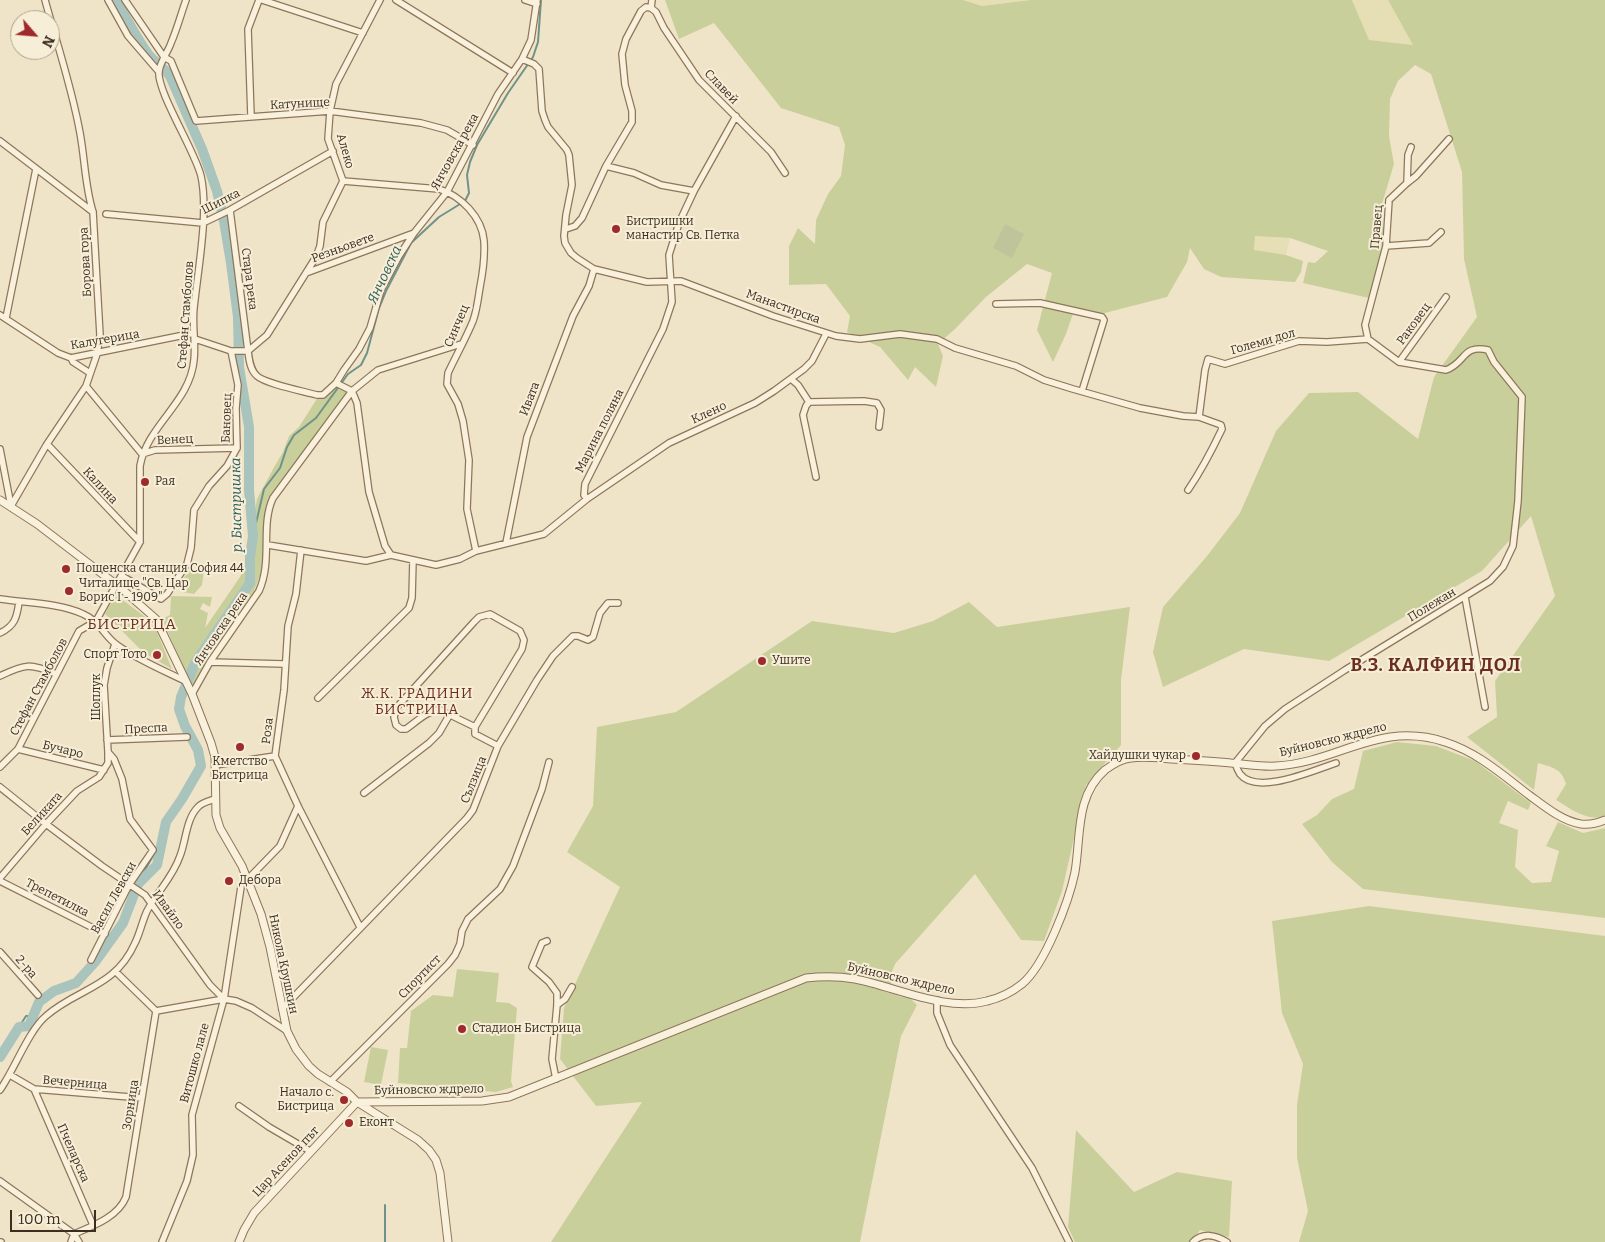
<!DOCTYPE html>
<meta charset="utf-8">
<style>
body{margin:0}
#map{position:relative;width:1605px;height:1242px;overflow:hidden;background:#f0e4c8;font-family:Bitter,serif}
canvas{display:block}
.north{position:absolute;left:10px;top:10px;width:50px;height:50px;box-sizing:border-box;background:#f7eed8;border:1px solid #ada18e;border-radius:50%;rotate:117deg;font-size:14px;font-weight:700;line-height:20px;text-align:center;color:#3d2e20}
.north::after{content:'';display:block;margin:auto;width:18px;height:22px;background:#9e2a2b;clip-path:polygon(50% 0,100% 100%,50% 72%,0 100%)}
.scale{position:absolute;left:10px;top:1210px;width:86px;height:22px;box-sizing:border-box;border:2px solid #3d2e20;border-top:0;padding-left:6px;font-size:15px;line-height:18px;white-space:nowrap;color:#3d2e20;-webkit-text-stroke:4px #f7eed8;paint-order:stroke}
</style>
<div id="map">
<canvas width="1605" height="1242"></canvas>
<div class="north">N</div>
<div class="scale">100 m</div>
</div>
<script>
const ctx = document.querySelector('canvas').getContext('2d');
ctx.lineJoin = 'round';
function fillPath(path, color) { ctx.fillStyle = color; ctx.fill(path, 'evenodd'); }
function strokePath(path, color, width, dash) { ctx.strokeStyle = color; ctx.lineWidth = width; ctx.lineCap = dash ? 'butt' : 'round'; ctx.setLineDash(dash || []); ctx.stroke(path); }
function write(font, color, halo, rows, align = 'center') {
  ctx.font = font + ' Bitter,serif'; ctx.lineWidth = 4; ctx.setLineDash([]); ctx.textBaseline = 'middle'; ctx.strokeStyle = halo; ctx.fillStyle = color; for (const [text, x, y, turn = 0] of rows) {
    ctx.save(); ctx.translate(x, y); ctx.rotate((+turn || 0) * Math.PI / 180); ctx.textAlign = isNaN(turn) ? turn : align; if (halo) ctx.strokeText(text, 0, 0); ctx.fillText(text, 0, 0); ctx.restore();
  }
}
const farmland = new Path2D(`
 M963,0H1031L982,6Z
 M1352,0H1388L1413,45L1369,40Z
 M1255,236L1290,238L1286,255L1254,251Z`);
const green = new Path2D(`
 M665,0H963L982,6L1031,0H1352L1369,40L1413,45L1388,0H1605V815C1590,824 1568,807 1556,800L1566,784C1562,769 1552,767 1538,763L1534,790L1467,737L1497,717L1495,681L1555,596L1531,516L1482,571L1329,661L1244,649L1163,687L1153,652L1163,607L1207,556L1240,513L1276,431L1309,393L1358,392L1418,439L1434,377L1477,317L1464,259L1462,172L1431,74L1415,65L1398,81L1390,99L1389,136L1394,164L1378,217L1383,221C1384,247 1376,273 1369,298L1303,283L1308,262L1315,263L1328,251L1290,238L1255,236L1254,250L1286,255L1303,261L1301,272L1295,282L1221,277L1204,269L1190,248L1187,262L1167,297L1101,314L1075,308L1066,334L1053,362L1037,330L1052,273L1027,264L986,297L955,329L938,344L943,356L936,387L915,367L908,380L880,347L847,332L850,316L826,284L789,285V246L798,228L815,244L816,220L828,194L841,176L845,145L839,127L781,108L714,23L679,39Z
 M336,388L348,393L266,506L263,568L254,591L214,645L193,688L162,619L170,615L171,596L212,597L210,607L203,603L200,609L208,613L205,628L240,577L245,566L257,499L273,469L283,452L289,436L299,427L318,397H325Z
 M192,569H204L202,585L194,594L182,592L177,585Z
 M116,595L148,619L157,632L172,669L144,653L105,614Z
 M969,602L997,627L1130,607L1121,680V745L1086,785L1062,891L1044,941L1021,940L975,874L895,964L889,979L898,996L910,998L917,1005L901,1036L860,1242H551L642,1102L596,1106L560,1059L564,1008L620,887L567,852L593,806L597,727L676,712L812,621L894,633L933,621Z
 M1397,742L1436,746L1475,761L1531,803L1528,810L1508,801L1499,823L1518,830L1515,867L1532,883L1551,882L1559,851L1546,846L1558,822L1583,833L1605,828V918L1363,889L1332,862L1302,824L1317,815L1332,799L1354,789L1363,751Z
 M1369,906L1605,936V1242H1299L1308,1211L1297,1158V1105L1303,1064L1282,1013L1272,921Z
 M457,969L499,973L496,1002L509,1003L517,1008L511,1081L513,1087L496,1092L398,1083L400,1048H407L411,1011L433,995L453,997Z
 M371,1047L388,1050L381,1085L364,1082Z
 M1076,1130L1134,1192L1177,1172L1232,1181L1229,1237L1200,1230L1192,1242H1075L1068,1227Z`);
const cemetery = new Path2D(`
 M1005,224L1024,234L1012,258L993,248Z`);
const stream = new Path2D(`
 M253,536L264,489L280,468L287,447L294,435L316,418L348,374L361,365L367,353L379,308L386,291L411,243L439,217L465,201L469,193L467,175L470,162L477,145L508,93L533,57L538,42L541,0
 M138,884L146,868L161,842
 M19,1027L26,1016H34
 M385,1242V1205`);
const river = new Path2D(`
 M0,1057L19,1027L29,1026L39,1002L54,991L76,983L95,962L123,923L138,884L157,865L166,822L182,799L201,766L198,750L185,726L179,709L181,697L196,661L250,583V557L253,536L249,490V427L239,367L238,317L231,263L224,221L217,191L202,149L170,76C163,67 155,62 148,54C136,37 126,18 116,0`);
const minor = new Path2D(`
 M108,0L128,36L159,72
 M125,0L164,57L171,61L196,121L330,111L421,123L447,130L473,145
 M262,0L363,33
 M396,0L513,73
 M525,0L537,4
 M651,8L656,12L664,28L699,80L771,152L785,173
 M651,8L652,0
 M522,59L534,64L539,69L542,111L545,120L548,127L567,150L569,155L572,185L566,215L564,236L565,243L571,253L577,258L594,269L647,282L681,281L773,316L836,336L860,339L900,334L937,339L955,348L1016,366L1044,380L1073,389L1140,408L1183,416L1199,417L1221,425L1222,429C1212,450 1201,471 1188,490
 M251,116L248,29L259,0
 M0,141L93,212
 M606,166L634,173L661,185L694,191
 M343,181L439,189C461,196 482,217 484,241C485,257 483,272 480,287C478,299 477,310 473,321C466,338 456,356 448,373L447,384L458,404L463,421L469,460L467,509L476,551
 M1407,183L1408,155L1411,147
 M230,210L248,351
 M106,214L203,223L230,210L333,151
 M566,229L575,226L582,218L606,166L632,122V111L625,85L622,54L626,39L641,11L646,7L651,8
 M1386,246L1429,243L1441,232
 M306,273L414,233
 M996,304L1040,303L1102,317L1104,320L1082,391
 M0,315L58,353L71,358L194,333
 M6,318L36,169
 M195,339L231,351H248C249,359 250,370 257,376C266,384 303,391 317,395H323L336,383L352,391L357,403L369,492L385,546L391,555
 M1368,339L1365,325L1386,246L1389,200L1407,183L1416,176L1449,139
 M248,351L267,335L316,257L320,246L323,222L343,181L328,139L330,111L336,84L380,0
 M71,358L73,362L90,373
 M1399,362L1446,297
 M791,379L798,385L809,402
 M336,383L344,370L359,349L370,328L381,290L399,256L414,233L447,192L498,94L522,59L531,40L537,0
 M86,386L142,454L155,450L237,448
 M809,402L864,401L877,403L881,410L879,427
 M809,402L806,406L803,415L816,477
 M1199,417L1205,370L1208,359L1225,364L1299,341L1327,342L1368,339L1399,362L1446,370C1466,363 1462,344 1488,350L1494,362L1522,397L1518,501L1513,546L1503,567L1490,581L1345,670L1285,709L1265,726L1235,763C1236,766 1238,771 1240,774C1257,796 1314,770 1336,763
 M47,444L140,542
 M0,449L11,506
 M587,499L584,495L585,484L663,329L672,302L669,255L679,223L694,191L736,116
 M11,506L47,444L86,386L97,354L100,335L93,212C85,187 85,160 80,133C72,88 57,44 45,0
 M506,543L527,437L573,316L589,286L594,269
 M268,545L366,561L391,555L436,565L460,559L476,551L544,534L587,499L669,443L755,403L774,391L804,369L812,361L826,334
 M301,550L296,594L288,626L284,690L275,756L298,806L360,927
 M122,576L161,599L167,594L187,564L191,548L194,510L209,486L227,466L237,448L236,408L238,385L231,351
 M1465,597L1485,707
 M0,599C26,603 60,603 83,614C101,622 103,635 117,645C138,660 163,670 185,681
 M0,633C15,626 17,617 19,602
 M210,662L284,664
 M0,676C25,664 30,663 56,674
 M192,694L210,662L259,591C273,560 260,526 273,498L352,391L378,370L461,344
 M318,698L409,608L412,598L413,560
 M475,727L440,710C428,710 416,722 406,729H401L396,725L394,717L397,707L474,622L479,617L490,614L520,631L524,640L522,649L475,727V734L498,746
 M107,740L187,737
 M18,749L104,770
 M215,765L275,756
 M0,767L18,749L79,631L96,621L140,542V466C147,425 190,403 194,360C196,343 192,325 194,308C198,269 209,212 201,176C195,151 156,90 159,71C161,60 168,52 171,43C177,29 181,14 186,0
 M0,787L46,824L102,866L145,895L210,985L224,999L236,1001L252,1008L287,1031
 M364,793L429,743L439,733L450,714
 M0,878L46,824L77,791L99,777L108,763V752
 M248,879L280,846L298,806
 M0,881L105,934
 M547,941L542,943L532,967L549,982L557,993V1005L552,1059L556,1079
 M0,952L38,995
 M91,960L129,885L153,850L130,819L122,779L114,759L108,752L104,685L107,668L115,644
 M116,972L156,1011
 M937,1000V1013L950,1045L1032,1168L1069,1242
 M557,1005L565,999L572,987
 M282,1009L467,818L473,810L498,746L537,680L553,656L573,636H578L588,640L593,637L600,613L608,603H618
 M156,1011L224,999
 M10,1075L34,1089L142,1098
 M330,1082L448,964L455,955L460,944L462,931L468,919L500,889L513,866L542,789L549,762
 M34,1089L93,1225
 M0,1090C14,1070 29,1030 46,1016C78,988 115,988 135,943C140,933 142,922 147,911C157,892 173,877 180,856C186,841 186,819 198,807C201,803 209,801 215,799
 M239,1106L269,1127L310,1151
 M0,1181L74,1234L79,1242
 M0,1242H1
 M71,1242L74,1234C93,1226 118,1217 126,1197L156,1011
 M162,1242L187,1181L193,1155L192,1115L224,999L241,887
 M1193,1242C1203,1232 1216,1235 1227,1242`);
const tertiary = new Path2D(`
 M0,500L37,524L122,589L156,619L192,694L211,743L215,757L216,815L220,828L242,866L261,914L270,947L287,1031L296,1049L309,1066L318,1074L347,1092L357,1102L418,1140L429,1150L436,1160L440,1173L448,1242
 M357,1102L482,1101L509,1097L806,978C823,976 838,976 855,979C896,987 946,1012 987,1001C1000,998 1012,992 1022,984C1045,965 1069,901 1075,872C1081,837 1075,796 1105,770C1113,764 1121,759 1131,758C1144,756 1158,758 1171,759C1191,760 1211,761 1231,763C1246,764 1261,767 1276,766C1337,763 1380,720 1445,742C1477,752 1503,775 1529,795C1544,806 1562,821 1581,824C1589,825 1598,823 1605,820
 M239,1242L244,1230L254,1213L357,1102`);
const markers = [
 [616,229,5,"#9e2a2b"],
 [145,482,5,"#9e2a2b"],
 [66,569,5,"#9e2a2b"],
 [69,591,5,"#9e2a2b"],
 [157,655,5,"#9e2a2b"],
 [762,661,5,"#9e2a2b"],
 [240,747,5,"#9e2a2b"],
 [1196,756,5,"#9e2a2b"],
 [229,881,5,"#9e2a2b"],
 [462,1029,5,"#9e2a2b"],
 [344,1100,5,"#9e2a2b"],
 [349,1123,5,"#9e2a2b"]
];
const streetNames = [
 ["Славей",721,87,46],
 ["Катунище",300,104,-3],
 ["Алеко",345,151,74],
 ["Янчовска река",455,152,-61],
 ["Шипка",221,202,-27],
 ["Правец",1377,227,-85],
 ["Резньовете",343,248,-20],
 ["Борова гора",86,262,-93],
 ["Стара река",249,279,83],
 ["Манастирска",783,307,20],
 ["Стефан Стамболов",186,315,-86],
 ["Раковец",1414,324,-54],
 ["Синчец",457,326,-67],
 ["Калугерица",105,340,-10],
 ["Големи дол",1263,342,-16],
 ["Ивата",530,399,-69],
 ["Клено",709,413,-25],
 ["Бановец",227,418,-88],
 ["Марина поляна",600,431,-63],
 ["Венец",175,440,-3],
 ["Калина",100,486,47],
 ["Полежан",1432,605,-31],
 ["Янчовска река",221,629,-56],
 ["Стефан Стамболов",39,687,-62],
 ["Шоплук",97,697,-90],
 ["Преспа",146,729,-3],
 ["Роза",268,731,-83],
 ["Буйновско ждрело",1333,740,-14],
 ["Бучаро",63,750,14],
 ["Сълзица",474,780,-68],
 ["Беликата",42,814,-48],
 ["Трепетилка",57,898,27],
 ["Васил Левски",114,898,-61],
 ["Ивайло",168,910,54],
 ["Никола Крушкин",283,964,78],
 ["2-ра",26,967,49],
 ["Спортист",420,977,-46],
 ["Буйновско ждрело",901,979,13],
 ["Витошко лале",195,1063,-75],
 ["Вечерница",75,1083,5],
 ["Буйновско ждрело",429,1090,-1],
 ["Зорница",131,1105,-81],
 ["Пчеларска",73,1153,66],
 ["Цар Асенов път",286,1162,-47]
];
const poiNames = [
 ["Бистришки",626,222],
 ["манастир Св. Петка",626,236],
 ["Рая",155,482],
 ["Пощенска станция София 44",76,569],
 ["Читалище \"Св. Цар",79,584],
 ["Борис I - 1909\"",79,598],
 ["Спорт Тото",147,655,"right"],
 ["Ушите",772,661],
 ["Хайдушки чукар",1186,756,"right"],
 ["Кметство",240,762,"center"],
 ["Бистрица",240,776,"center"],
 ["Дебора",239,881],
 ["Стадион Бистрица",472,1029],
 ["Начало с.",334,1093,"right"],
 ["Бистрица",334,1107,"right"],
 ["Еконт",359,1123]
];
const waterNames = [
 ["Янчовска",385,275,-65],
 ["р. Бистришка",237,505,-91]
];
const neighbourhoodNames = [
 ["Ж.К. ГРАДИНИ",417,694],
 ["БИСТРИЦА",417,710]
];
const quarterNames = [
 ["БИСТРИЦА",132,625]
];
const districtNames = [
 ["В.З. КАЛФИН ДОЛ",1436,666]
];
fillPath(farmland, '#e6deb5');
fillPath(green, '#c9cf9b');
fillPath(cemetery, '#bfc49a');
strokePath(stream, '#6f938a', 2);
strokePath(river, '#a9c4bc', 10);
strokePath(minor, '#8d765c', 8);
strokePath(tertiary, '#8d765c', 9);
strokePath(minor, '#faf1dc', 5.5);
strokePath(tertiary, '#faf1dc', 7);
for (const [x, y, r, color] of markers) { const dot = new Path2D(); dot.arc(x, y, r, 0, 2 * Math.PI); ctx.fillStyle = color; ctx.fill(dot); strokePath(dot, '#f7eed8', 2); }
write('12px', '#3d2e20', '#f7eed8', streetNames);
write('12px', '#3d2e20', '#f7eed8', poiNames, 'left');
write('italic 14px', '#2f5d5a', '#f7eed8', waterNames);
ctx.letterSpacing = '1px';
write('14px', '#6b2e1e', '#f7eed8', neighbourhoodNames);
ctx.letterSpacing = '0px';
ctx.letterSpacing = '1px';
write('15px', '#6b2e1e', '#f7eed8', quarterNames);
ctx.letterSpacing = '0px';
ctx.letterSpacing = '1px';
write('bold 18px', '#6b2e1e', '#f7eed8', districtNames);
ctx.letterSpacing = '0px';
</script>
